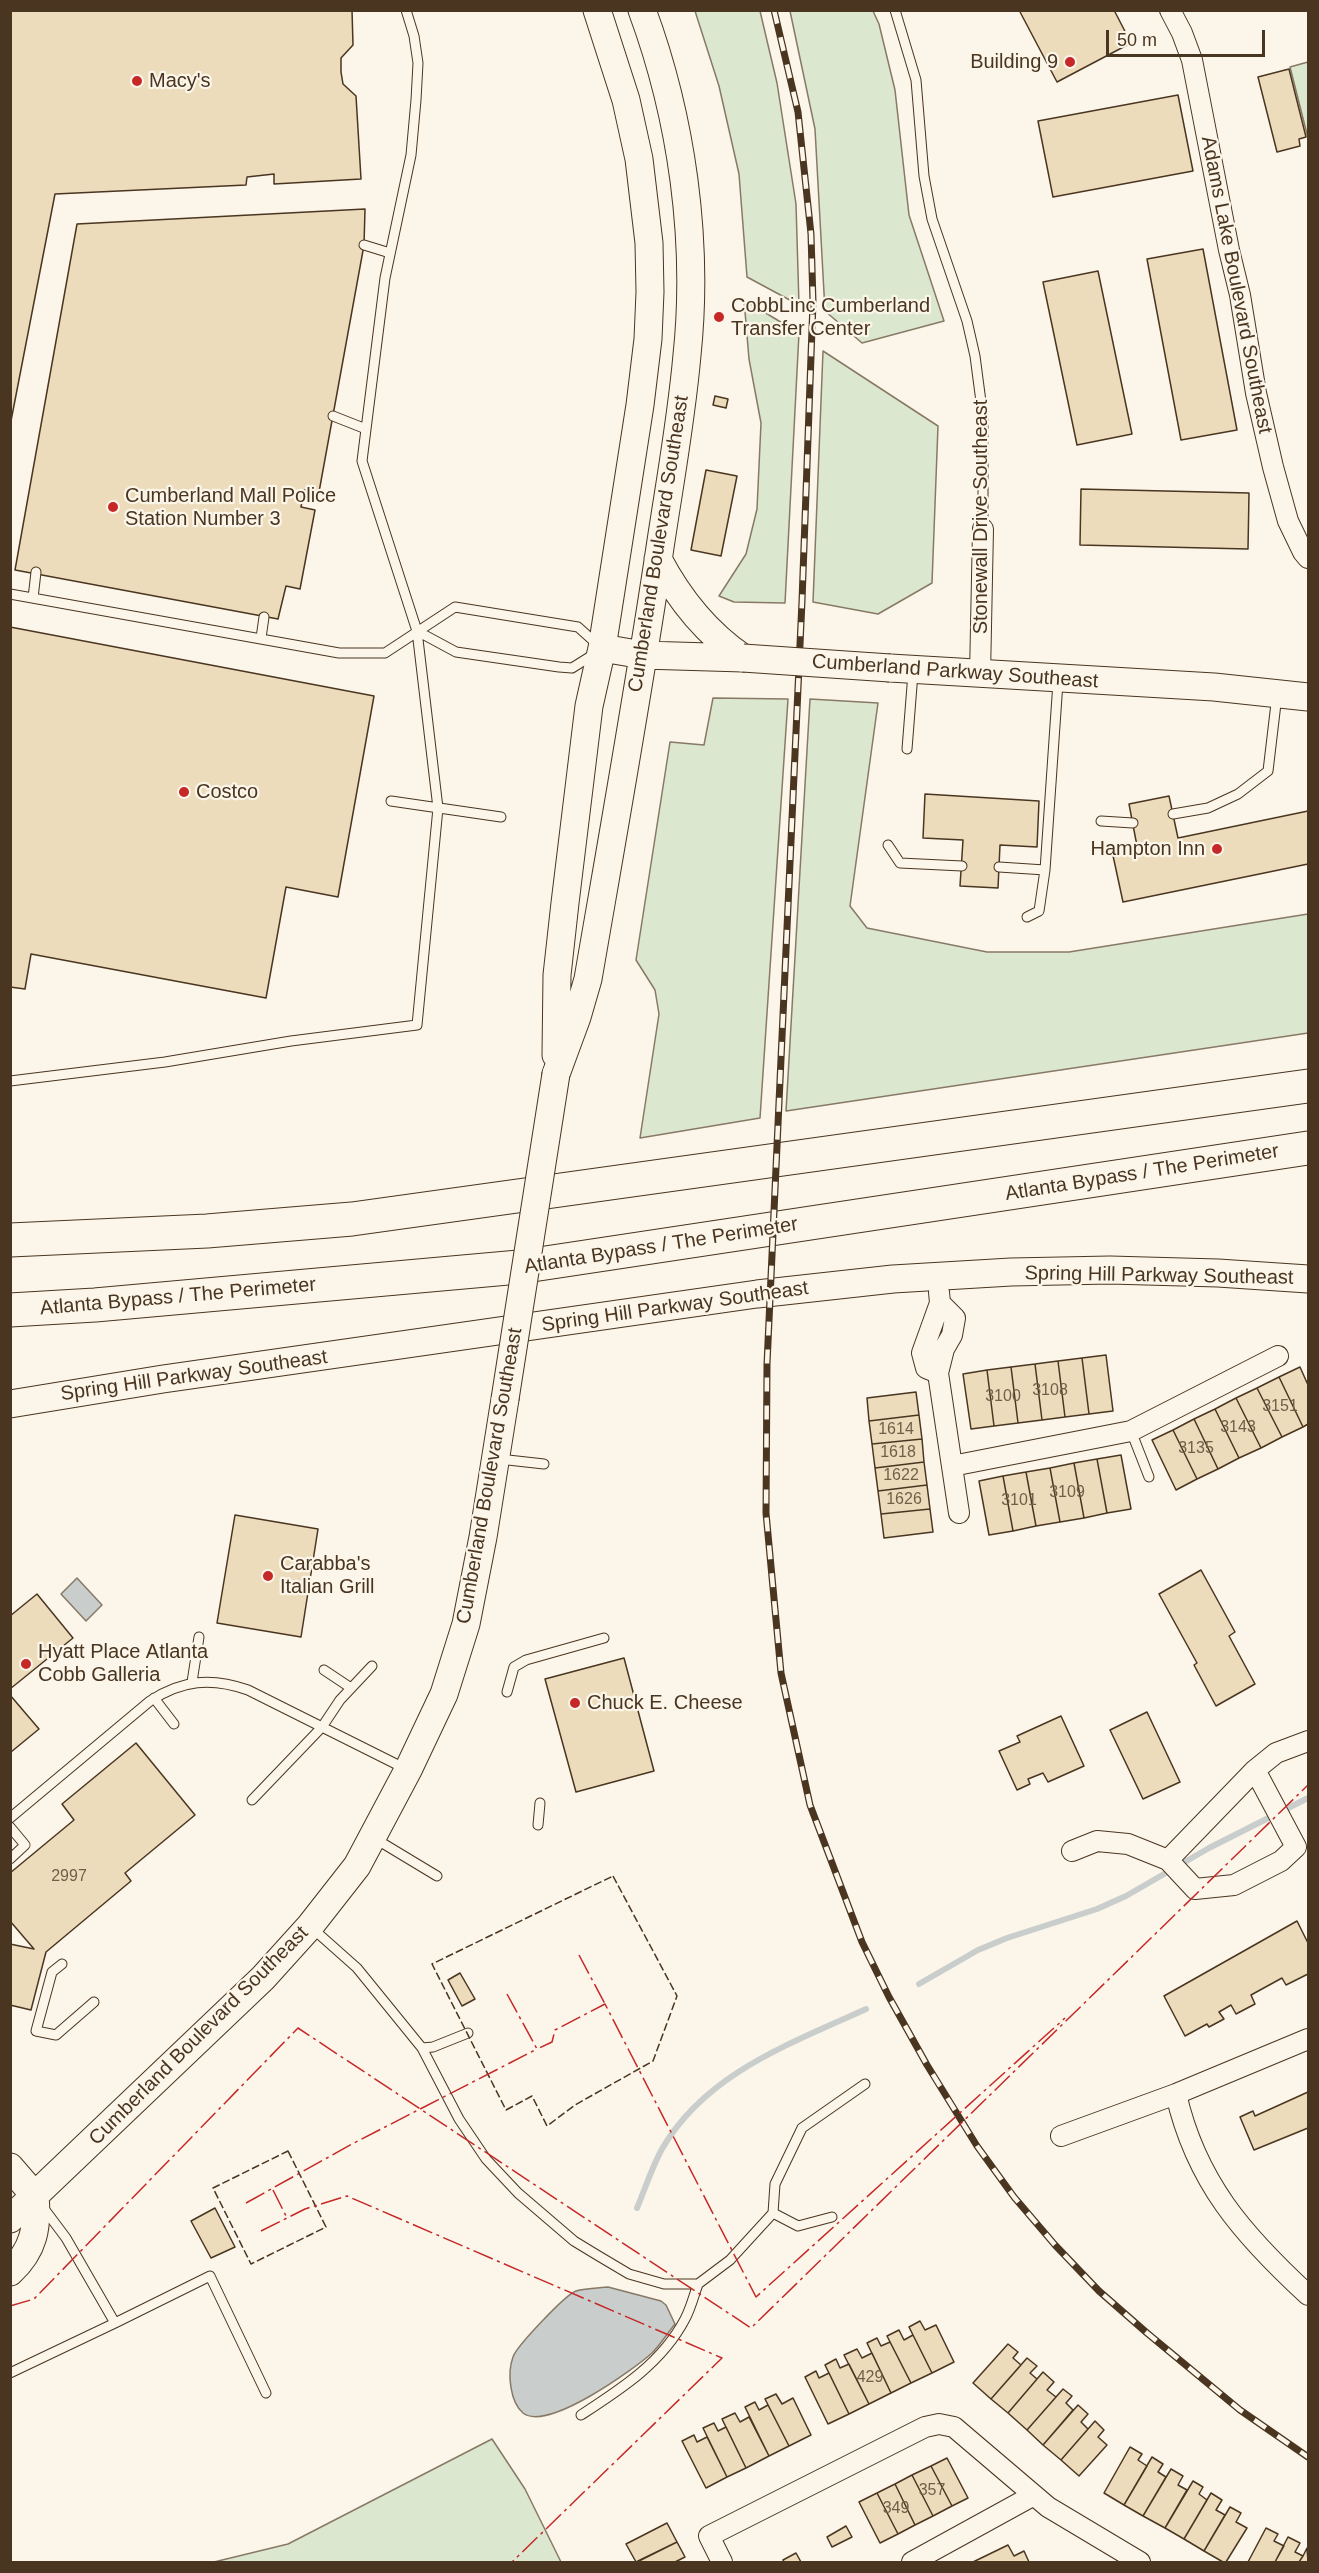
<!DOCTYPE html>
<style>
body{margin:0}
#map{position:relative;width:1319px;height:2573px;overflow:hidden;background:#fbf6e9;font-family:Arial,sans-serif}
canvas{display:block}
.frame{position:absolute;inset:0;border:12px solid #4a3520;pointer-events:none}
.scale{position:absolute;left:1106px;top:30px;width:159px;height:27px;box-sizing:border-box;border:3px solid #4a3520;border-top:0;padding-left:8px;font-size:18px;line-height:21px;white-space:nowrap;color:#4a3520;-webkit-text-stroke:4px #fbf6e9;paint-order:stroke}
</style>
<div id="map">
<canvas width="1319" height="2573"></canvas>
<div class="frame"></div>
<div class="scale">50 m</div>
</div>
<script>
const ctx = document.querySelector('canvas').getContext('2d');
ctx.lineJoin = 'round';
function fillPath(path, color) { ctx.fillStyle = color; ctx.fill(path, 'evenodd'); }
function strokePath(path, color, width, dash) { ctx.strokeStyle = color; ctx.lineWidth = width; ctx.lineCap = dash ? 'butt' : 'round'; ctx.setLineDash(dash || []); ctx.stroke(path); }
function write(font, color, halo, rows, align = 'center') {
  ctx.font = font + ' Arial,sans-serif'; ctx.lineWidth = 4.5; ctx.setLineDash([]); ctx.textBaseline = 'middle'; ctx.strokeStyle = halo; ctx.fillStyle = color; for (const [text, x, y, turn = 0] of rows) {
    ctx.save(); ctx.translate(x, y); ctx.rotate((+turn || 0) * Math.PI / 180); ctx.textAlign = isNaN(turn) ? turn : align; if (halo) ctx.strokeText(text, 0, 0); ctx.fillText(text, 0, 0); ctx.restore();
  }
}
const green = new Path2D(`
 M695,11H760L777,83L796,204L799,305L747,277L739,174L719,86Z
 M790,11H873L879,24L895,90L909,215L944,321L862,343L825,311L815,129Z
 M1308,62V138L1290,67Z
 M744,300L799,333L785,603L734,602L719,596L746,554L757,509L761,423L749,359Z
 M823,351L938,426L932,583L878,614L813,602Z
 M713,698L788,699L760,1118L640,1138L659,1014L655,990L636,960L670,742L704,745Z
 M810,699L878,703L850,906L867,928L987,952H1069L1308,914V1033L786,1111Z
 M492,2439L525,2489L561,2562H214L288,2544Z`);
const water = new Path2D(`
 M77,1578L102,1605L86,1621L61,1594Z
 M608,2287L661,2301L666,2305L675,2324C667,2334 660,2345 652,2353C633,2370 547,2432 523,2413C510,2402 507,2373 513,2357C516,2347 565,2295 576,2291C585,2288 598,2288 608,2287Z`);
const stream = new Path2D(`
 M919,1984L978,1950L1007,1938L1097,1909L1126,1896L1209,1848L1308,1798
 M637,2208C645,2189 652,2167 662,2149C706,2073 790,2044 866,2009`);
const building = new Path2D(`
 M10,10H352L353,45L341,58V72L343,84L356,96L361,179L274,184V174L247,177L246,185L55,194L10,426Z
 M1019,10H1114L1131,43L1057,82Z
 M1289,69L1306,137L1299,139L1300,146L1277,152L1258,77Z
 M1178,95L1193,171L1053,197L1038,121Z
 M365,209L364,245L319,492L304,490L301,507L315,510L300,589L286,586L278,619L15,570L77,224Z
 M1203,249L1237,430L1181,440L1147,259Z
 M1098,271L1132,434L1077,445L1043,282Z
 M715,396L728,399L726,408L713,405Z
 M706,470L737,476L721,556L691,550Z
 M1081,489L1249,493L1248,549L1080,545Z
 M10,627L374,696L338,897L286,887L266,998L31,954L25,989L10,987Z
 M925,794L1039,801L1037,847L1000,845L998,888L960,886L963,840L923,838Z
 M1169,796L1178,838L1308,811V864L1123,902L1112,851L1137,846L1129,804Z
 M1106,1355L1113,1411L1089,1414L1082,1358Z
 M1082,1358L1089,1414L1065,1417L1058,1361Z
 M1058,1361L1065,1417L1042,1420L1035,1364Z
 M1035,1364L1042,1420L1018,1423L1011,1367Z
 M1011,1367L1018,1423L994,1426L987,1370Z
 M1300,1367L1308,1385V1424L1303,1427L1279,1377Z
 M987,1370L994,1426L971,1429L963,1374Z
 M1279,1377L1303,1427L1282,1437L1257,1388Z
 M1257,1388L1282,1437L1261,1448L1236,1398Z
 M916,1392L919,1415L869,1421L867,1398Z
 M1236,1398L1261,1448L1239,1458L1215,1409Z
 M1215,1409L1239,1458L1218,1469L1194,1419Z
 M919,1415L922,1439L872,1444L869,1421Z
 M1194,1419L1218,1469L1197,1479L1173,1430Z
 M1173,1430L1197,1479L1176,1490L1152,1440Z
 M922,1439L924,1462L875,1468L872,1444Z
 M1121,1455L1131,1509L1107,1513L1097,1459Z
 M1097,1459L1107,1513L1084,1518L1074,1463Z
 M924,1462L927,1485L878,1491L875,1468Z
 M1074,1463L1084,1518L1060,1522L1050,1468Z
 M1050,1468L1060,1522L1036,1526L1026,1472Z
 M1026,1472L1036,1526L1013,1531L1003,1476Z
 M1003,1476L1013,1531L989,1535L979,1481Z
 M927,1485L930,1509L881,1514L878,1491Z
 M930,1509L933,1532L884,1538L881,1514Z
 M235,1515L318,1529L301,1637L217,1623Z
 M1201,1570L1235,1632L1229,1636L1255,1684L1216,1706L1194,1665L1197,1663L1159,1594Z
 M37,1594L73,1638L10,1689V1616Z
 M624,1658L654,1771L576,1792L545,1679Z
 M10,1695L39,1729L11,1752L10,1751Z
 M1147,1712L1180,1782L1143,1799L1110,1730Z
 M1061,1716L1084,1766L1048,1782L1043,1773L1028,1779L1030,1784L1017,1790L999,1751L1020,1742L1017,1736Z
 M136,1743L195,1815L125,1873L131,1881L46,1952L31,2010L10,2005V1944L34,1949L10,1921V1873L74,1820L62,1804Z
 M1297,1921L1308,1943V1974L1286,1985L1282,1978L1251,1995L1255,2004L1236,2014L1231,2005L1219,2012L1224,2019L1209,2027L1207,2024L1185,2036L1164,1996Z
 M460,1973L475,1999L462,2006L448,1980Z
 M1308,2092V2128L1254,2150L1240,2117L1253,2111L1255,2116Z
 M215,2208L235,2247L211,2258L191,2221Z
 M920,2321L925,2330L936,2325L954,2362L932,2373L909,2327Z
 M899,2330L904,2340L913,2335L932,2373L911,2383L887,2336Z
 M877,2338L881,2346L890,2342L911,2383L891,2393L867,2343Z
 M1008,2344L1018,2352L1013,2358L1021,2365L991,2399L973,2383Z
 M857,2349L862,2358L872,2353L891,2393L869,2404L844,2355Z
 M1027,2358L1037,2366L1030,2373L1037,2379L1008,2413L991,2399Z
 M836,2359L840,2368L849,2364L869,2404L849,2414L825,2365Z
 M816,2371L819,2378L829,2373L849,2414L828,2424L805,2377Z
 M1043,2372L1054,2382L1047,2390L1056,2397L1027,2430L1008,2413Z
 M1063,2389L1072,2396L1066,2403L1073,2410L1043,2445L1027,2430Z
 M776,2394L782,2404L793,2398L811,2435L789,2446L765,2399Z
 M755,2402L759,2410L768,2405L789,2446L769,2456L745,2407Z
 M1078,2405L1088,2414L1081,2422L1088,2429L1061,2460L1043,2445Z
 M735,2413L740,2422L749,2417L769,2456L746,2468L722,2419Z
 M1095,2421L1104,2430L1098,2437L1107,2445L1079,2476L1061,2460Z
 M714,2423L718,2431L726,2427L746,2468L727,2477L703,2428Z
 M694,2435L697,2442L707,2437L727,2477L706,2488L682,2441Z
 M1130,2447L1142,2454L1138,2460L1147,2466L1124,2505L1104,2493Z
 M1152,2457L1163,2464L1158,2472L1166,2477L1143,2516L1124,2505Z
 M947,2458L968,2498L952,2506L931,2466Z
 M931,2466L952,2506L933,2516L912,2475Z
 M1171,2469L1183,2476L1178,2485L1187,2490L1165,2528L1143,2516Z
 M912,2475L933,2516L915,2525L895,2484Z
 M1193,2481L1203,2487L1199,2494L1207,2500L1184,2539L1165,2528Z
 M895,2484L915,2525L898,2534L877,2493Z
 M877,2493L898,2534L880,2543L859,2502Z
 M1211,2493L1222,2500L1216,2510L1225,2515L1204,2551L1184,2539Z
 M1230,2507L1241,2513L1236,2522L1247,2528L1226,2562H1223L1204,2551Z
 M667,2523L677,2542L636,2562L626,2544Z
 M846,2526L852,2537L832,2547L827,2537Z
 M1266,2528L1278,2534L1274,2541L1284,2546L1275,2562H1248Z
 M1288,2537L1300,2543L1295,2552L1303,2556L1299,2562H1275Z
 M677,2542L685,2557L675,2562H637Z
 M1008,2545L1014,2556L1024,2551L1029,2562H973Z
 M1307,2548L1308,2562H1299L1303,2556Z
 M796,2553L801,2562H784L783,2560Z`);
const lane = new Path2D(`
 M895,10L916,80L924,176L932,219L967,321L975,356L983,417V529
 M364,245L390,253
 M333,416L366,429
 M10,594L339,653H385L455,607L578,627L598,645
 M33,598L36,572
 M417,631L456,652L559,667L572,668L596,653
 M261,638L264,617
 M907,749L913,673
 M391,801L501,817
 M1173,814L1208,808L1238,794L1268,771L1277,695
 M1101,821L1133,823
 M888,845L900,863L962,866
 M999,867L1045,870
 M1027,917L1039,911L1045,870L1058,682
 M10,1081L165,1062L291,1041L417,1025L438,808L417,631L362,461L385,278L411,155L416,100L418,63L414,36L406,10
 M1131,1431L1149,1477
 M499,1459L544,1464
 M324,1670L351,1688
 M192,1682L199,1637
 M507,1692L514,1667L526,1660L604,1638
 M154,1698L174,1724
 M252,1800L322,1727L340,1700L372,1666
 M10,1818L150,1701C182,1680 211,1677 248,1690L406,1769
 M538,1825L540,1803
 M10,1827L25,1845L10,1859
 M374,1838L437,1876
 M312,1928L357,1968L422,2048L459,2119L486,2159L518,2193L574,2241L597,2255L629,2274L664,2284H698L730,2260L773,2213L775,2184L802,2128L865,2084
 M62,1964L52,1972L36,2031L56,2035L94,2002
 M422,2048L433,2047L468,2033
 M773,2213L798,2226L832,2217
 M115,2323L210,2276L266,2393
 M10,2373L115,2323L66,2238L42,2206
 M581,2415C621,2389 662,2363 685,2319C691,2308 694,2295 698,2284`);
const street = new Path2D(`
 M1170,10L1182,33L1192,60L1229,250L1240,295L1256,393L1273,467L1288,521L1303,552L1308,558
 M980,675L983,529
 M940,1303L955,1318L952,1335L944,1349L938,1373L959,1513
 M938,1373L926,1368L922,1353L940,1303L939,1292
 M952,1466L1131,1431L1278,1356
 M1072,1851L1097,1841L1128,1844L1168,1860L1195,1889L1234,1885L1281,1861L1296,1847L1255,1770
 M1168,1860L1255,1770L1276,1753L1308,1741
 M1176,2094C1196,2182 1243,2235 1308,2295
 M1061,2136L1176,2094L1308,2039
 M722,2562L709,2536L925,2427L939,2424L954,2427L1048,2507L1140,2562
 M912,2562L1034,2495`);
const secondary = new Path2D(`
 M658,559C679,599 705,632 743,658
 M602,648L643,655L743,658
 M890,668L1214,687L1308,697
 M556,1055L557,975L565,903L589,706L602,648L640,405L648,339L650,292L649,243L639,159L626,100L597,10
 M556,1074L577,1017L588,979C612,840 637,700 658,561C668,492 681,424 687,355C699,241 682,118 642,10
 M10,1404L163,1379L757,1294L893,1279L1011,1272L1110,1270L1218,1273L1308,1279
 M10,2167L35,2196
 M10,2219L263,1978L310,1926L357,1866L408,1770L444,1694L466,1624L483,1537L505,1399
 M10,2272C34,2250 38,2227 35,2196`);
const highway = new Path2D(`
 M10,1240L207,1231L352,1219L1308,1086
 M10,1310L95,1305L519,1267L1308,1148`);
const rail = new Path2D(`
 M774,10L798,112L811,234L813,302L802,601L767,1364L766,1513L781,1673L810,1805L862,1942L889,1997L927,2065L977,2146L1014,2197L1055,2245L1099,2291L1147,2333L1240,2410L1308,2457`);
const secondaryBridge = new Path2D(`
 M743,658L890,668
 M505,1399L556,1074`);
const fence = new Path2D(`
 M613,1876L677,1996L653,2061L575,2105L547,2126L532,2096L506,2110L432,1964Z
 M288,2151L326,2227L251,2264L213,2188Z`);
const power = new Path2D(`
 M579,1955L605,2004
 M507,1994L537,2049L552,2042L555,2030L605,2004L756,2297L1065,2018
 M273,2190L287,2218
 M246,2203L352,2144L537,2049
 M261,2231L305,2209L347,2196L722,2358L512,2562
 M10,2306L34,2299L298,2028L751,2328L1308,1785`);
const markers = [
 [1070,62,6,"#c62828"],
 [137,81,6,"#c62828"],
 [719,317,6,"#c62828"],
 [113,507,6,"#c62828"],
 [184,792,6,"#c62828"],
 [1217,849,6,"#c62828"],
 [268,1576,6,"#c62828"],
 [26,1664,6,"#c62828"],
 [575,1703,6,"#c62828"]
];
const numberNames = [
 ["3108",1050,1391],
 ["3100",1003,1397],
 ["3151",1280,1407],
 ["3143",1238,1428],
 ["1614",896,1430],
 ["3135",1196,1449],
 ["1618",898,1453],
 ["1622",901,1476],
 ["3109",1067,1493],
 ["1626",904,1500],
 ["3101",1019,1501],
 ["2997",69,1877],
 ["429",870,2378],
 ["357",932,2491],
 ["349",896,2509]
];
const poiNames = [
 ["Building 9",1058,62,"right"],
 ["Macy's",149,81],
 ["CobbLinc Cumberland",731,306],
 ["Transfer Center",731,329],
 ["Cumberland Mall Police",125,496],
 ["Station Number 3",125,519],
 ["Costco",196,792],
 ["Hampton Inn",1205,849,"right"],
 ["Carabba's",280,1564],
 ["Italian Grill",280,1587],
 ["Hyatt Place Atlanta",38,1652],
 ["Cobb Galleria",38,1675],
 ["Chuck E. Cheese",587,1703]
];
const streetNames = [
 ["Adams Lake Boulevard Southeast",1236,285,79],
 ["Stonewall Drive Southeast",981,517,-90],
 ["Cumberland Boulevard Southeast",659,544,-81],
 ["Cumberland Parkway Southeast",955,672,4],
 ["Atlanta Bypass / The Perimeter",1142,1173,-9],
 ["Atlanta Bypass / The Perimeter",661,1246,-9],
 ["Spring Hill Parkway Southeast",1159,1276,1],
 ["Atlanta Bypass / The Perimeter",178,1297,-5],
 ["Spring Hill Parkway Southeast",675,1307,-8],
 ["Spring Hill Parkway Southeast",194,1376,-8],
 ["Cumberland Boulevard Southeast",490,1476,-80],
 ["Cumberland Boulevard Southeast",199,2036,-45]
];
fillPath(green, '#dce7d0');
strokePath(green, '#887966', 1.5);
fillPath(water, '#c9cecd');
strokePath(water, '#887966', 1.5);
strokePath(stream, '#c9cecd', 6);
fillPath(building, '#ecdcbc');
strokePath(building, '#4a3520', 1.5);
strokePath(lane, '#4a3520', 11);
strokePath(street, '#4a3520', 22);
strokePath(secondary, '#4a3520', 29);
strokePath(highway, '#4a3520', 35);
strokePath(lane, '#fbf6e9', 9);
strokePath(street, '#fbf6e9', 20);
strokePath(secondary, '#fbf6e9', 27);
strokePath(highway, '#fbf6e9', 33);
strokePath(rail, '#4a3520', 7);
strokePath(rail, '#fbf6e9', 4.5, [14]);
strokePath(secondaryBridge, '#4a3520', 29, []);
strokePath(secondaryBridge, '#fbf6e9', 27);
strokePath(fence, '#4a3520', 1.5, [8, 3]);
strokePath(power, '#c62828', 1.5, [21, 4.5, 3, 4.5]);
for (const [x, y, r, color] of markers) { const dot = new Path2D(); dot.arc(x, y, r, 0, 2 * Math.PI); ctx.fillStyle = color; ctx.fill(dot); strokePath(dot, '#fbf6e9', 2); }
write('16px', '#725f47', null, numberNames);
write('20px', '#4a3520', '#fbf6e9', poiNames, 'left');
write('20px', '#4a3520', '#fbf6e9', streetNames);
</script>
